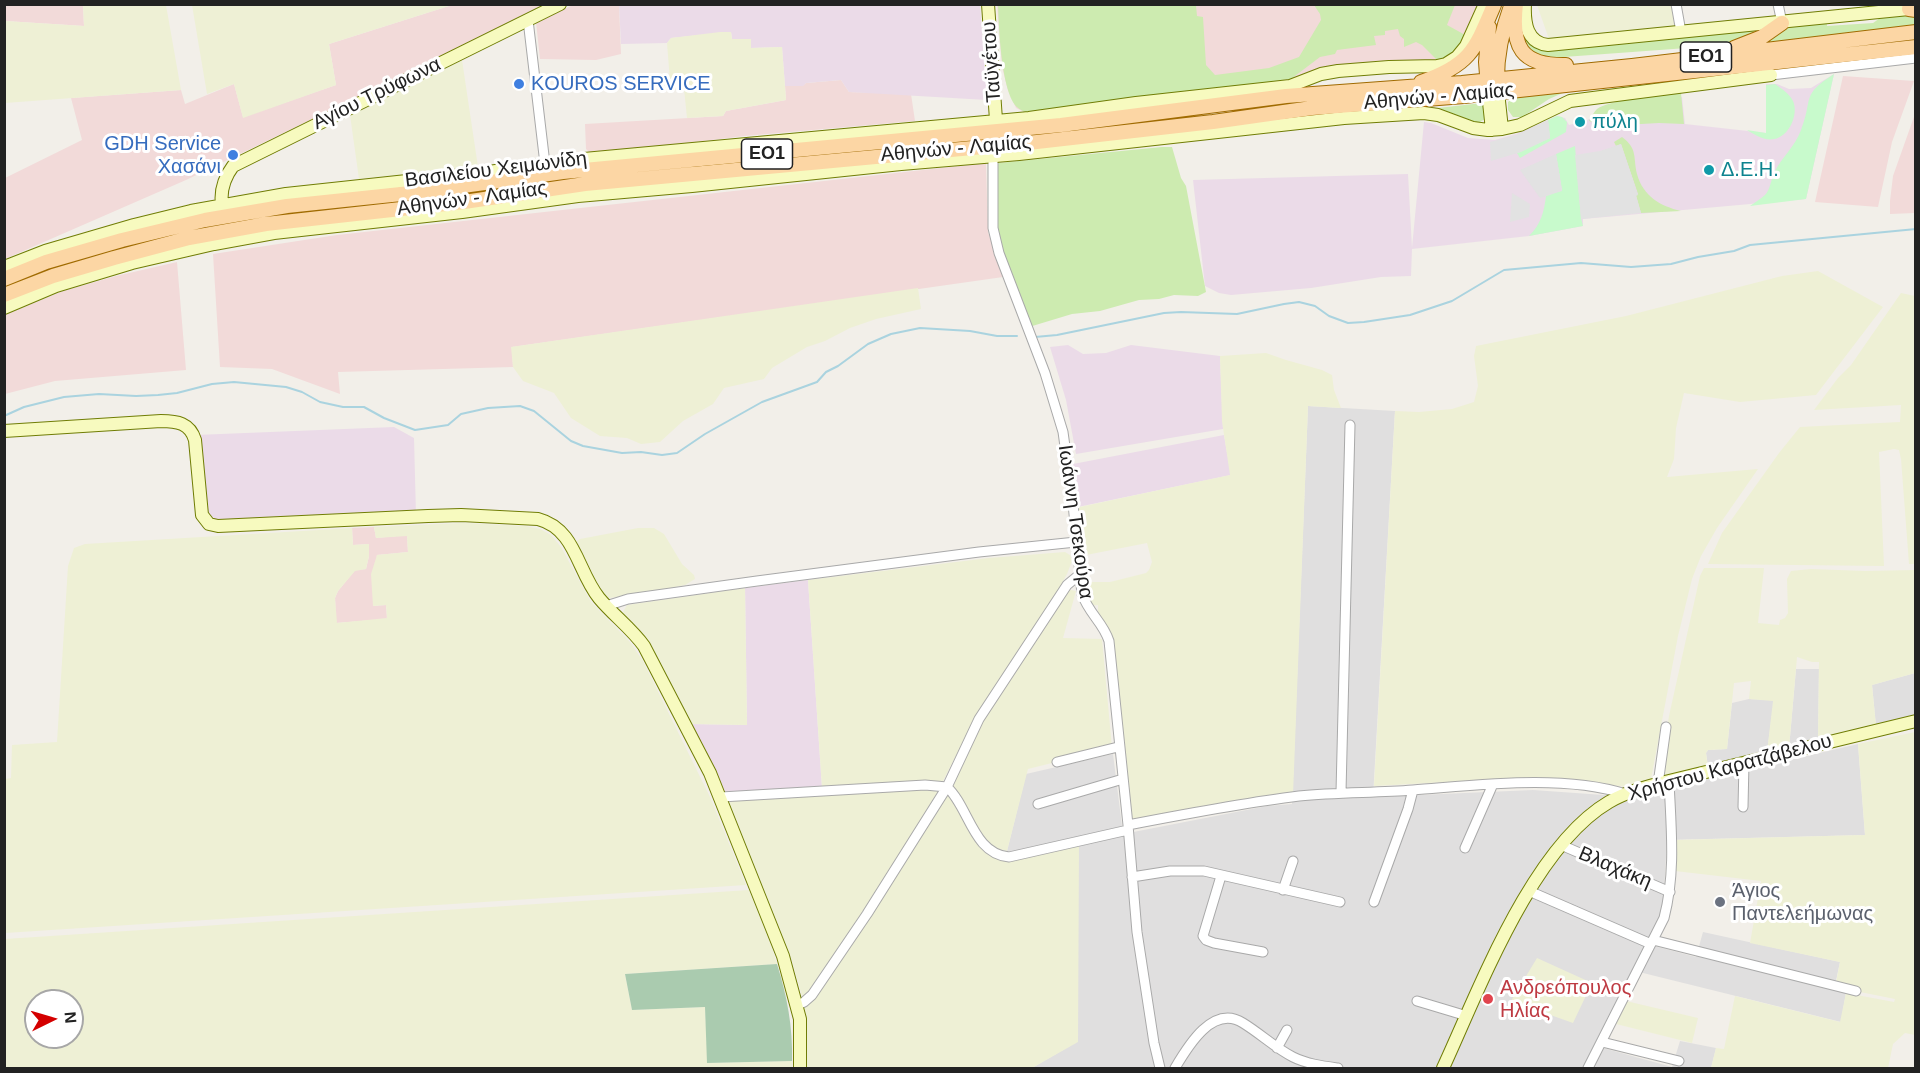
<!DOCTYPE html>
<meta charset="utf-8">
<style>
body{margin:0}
#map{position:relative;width:1920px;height:1073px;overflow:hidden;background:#f2efe9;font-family:Arial,sans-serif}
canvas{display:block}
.frame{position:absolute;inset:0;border:6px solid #222;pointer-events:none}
.north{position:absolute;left:24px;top:989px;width:60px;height:60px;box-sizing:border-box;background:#fff;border:2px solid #a7a7a7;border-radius:50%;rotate:85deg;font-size:16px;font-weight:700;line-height:24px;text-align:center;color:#222}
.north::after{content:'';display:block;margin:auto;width:21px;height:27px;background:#d40000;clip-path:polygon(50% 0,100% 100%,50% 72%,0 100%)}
</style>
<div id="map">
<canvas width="1920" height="1073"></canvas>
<div class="frame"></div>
<div class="north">N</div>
</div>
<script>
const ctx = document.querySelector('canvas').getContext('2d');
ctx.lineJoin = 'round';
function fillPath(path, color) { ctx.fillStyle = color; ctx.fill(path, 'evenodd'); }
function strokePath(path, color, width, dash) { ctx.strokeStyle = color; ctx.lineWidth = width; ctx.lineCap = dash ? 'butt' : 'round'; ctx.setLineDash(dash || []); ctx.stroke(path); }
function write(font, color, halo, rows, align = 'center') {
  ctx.font = font + ' Arial,sans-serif'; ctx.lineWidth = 6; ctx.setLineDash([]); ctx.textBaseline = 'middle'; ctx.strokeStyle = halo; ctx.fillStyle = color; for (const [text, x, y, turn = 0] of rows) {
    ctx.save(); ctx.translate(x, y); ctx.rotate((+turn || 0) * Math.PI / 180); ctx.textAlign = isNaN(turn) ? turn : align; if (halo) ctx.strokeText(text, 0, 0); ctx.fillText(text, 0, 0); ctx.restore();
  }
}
const residential = new Path2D(`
 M1308,406L1395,411L1373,797L1533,790L1632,797L1858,744L1865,835L1667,840L1663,909L1647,944L1696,957L1703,932L1840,962L1834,990L1846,993L1841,1022L1635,971L1596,1046L1672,1067L1680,1041L1716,1048L1711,1068H1032L1078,1041L1014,852L1007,851L1026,774L1113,754L1123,834L1267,806L1292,804Z
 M1796,669H1819L1818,740L1789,748Z
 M1915,673V716L1876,726L1872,685Z
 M1749,699L1774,700L1767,752L1708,767L1706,753L1708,750L1727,749L1732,703Z`);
const commercial = new Path2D(`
 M4,5H83L84,26L5,21Z
 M452,5H549L186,180L5,259V178L82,140L71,98L181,90L185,104L234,84L243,117L336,85L329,44Z
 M573,5H619L621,54L596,60L540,59L536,22Z
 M997,5H1481L1465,42L1446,61L1026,113L1016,108L1008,90L1002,67Z
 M1843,76L1914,81L1892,142L1878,207L1815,202Z
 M841,80L849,92L911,94L915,121L745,136L613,152L590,153L586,149L585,124L723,116L726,111L786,100L785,86H802L806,83Z
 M1915,114V213L1890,214V201L1893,176Z
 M986,163L988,232L1003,277L512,347L513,367L338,372L340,394L272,369L220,367L213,254L337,235Z
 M177,262L186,370L55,381L5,394V315L63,291L116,276Z
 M374,527L376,538L407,535L408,552L377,555L373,606L386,605L387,619L336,623L335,598L338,591L355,570L366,569L369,556V544L353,545L352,528Z`);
const industrial = new Path2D(`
 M619,5H980L987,100L849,92L841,80L806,83L803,86H785L782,47L751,48L732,39L731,32L671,38L667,43L621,44Z
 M1834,74L1806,199L1583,219V226L1529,236L1412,249L1411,276L1381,277L1311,288L1231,295L1219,293L1205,286L1193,180L1408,174L1412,248L1424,122L1431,123L1468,138L1495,140L1516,134L1557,116L1565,118L1569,125L1586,121L1598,113L1682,97L1685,124L1766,133V84H1777L1789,89L1811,88Z
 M1068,345L1083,354L1106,353L1131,345L1220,356L1223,429L1076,454L1066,400L1050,347Z
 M394,427L414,438L416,515L212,520L206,515L196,435Z
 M1224,435L1231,475L1078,507L1073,464Z
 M808,580L822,788L724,793L690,724L747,725L745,588Z`);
const farmland = new Path2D(`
 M83,5H166L181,90L5,103V21L84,26Z
 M192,5V4L452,5L329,44L336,85L243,118L234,84L207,94Z
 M1537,5H1671L1675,27L1549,39Z
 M720,32H731L732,39H751V48L782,47L786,100L726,111L723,116L687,118L683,79L670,81L667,43L671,38Z
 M462,60L478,167L359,179L350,115Z
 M1818,271L1883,307L1816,395L1740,402L1684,393L1676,428L1674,459L1667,477L1758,469L1717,528L1701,556L1692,579L1678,636L1651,779L1626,787L1597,783L1503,779L1374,786L1395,411L1419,412L1452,409L1474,402L1478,386L1474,356L1476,346L1626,316L1782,276Z
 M918,288L921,309L876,319L850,328L825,341L807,347L772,368L764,379L724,388L713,404L683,421L660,442L641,444L627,438L600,436L571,418L554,393L523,381L513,367L511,347Z
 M1901,293L1915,296V564H1909L1901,459L1899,450L1894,449L1879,452L1884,566L1708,564L1722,533L1779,453L1800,427L1900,422L1901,405L1814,410L1838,378L1851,365Z
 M1266,353L1286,360L1322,370L1332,375L1334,390L1341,408L1308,406L1293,795L1130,821L1112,645L1098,614V605L1089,606L1084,582H1110L1146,573L1149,570L1152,562L1147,543L1081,556L1075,508L1230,475L1222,421L1220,356Z
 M464,523L525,526L540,529L551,535L561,547L591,602L630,642L643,661L710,797L746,885L5,933V779L11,778L12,745L57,742L68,566L74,548L85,544L352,528L353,545L369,544V556L366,569L355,571L338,591L335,598L337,623L387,618L386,605L373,606L371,574L377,555L408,552L407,536L376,538L374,527Z
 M638,528H654L664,534L682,564L694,575L695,579L685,585L661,590L603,599L573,543L580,539Z
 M1065,552L1070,555L1072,561L1067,574L1051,603L973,722L942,783L822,788L808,580L989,558Z
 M1704,568H1764L1758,623L1779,625L1780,620L1785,618L1788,613L1787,579L1791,571L1811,569L1865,571L1915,570V673L1872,685L1876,726L1818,740L1819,662H1812L1797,657L1789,748L1767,752L1773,701L1749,699L1751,681L1734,683L1727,749L1708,750L1706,753L1708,767L1662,778L1660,770L1669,716L1700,576Z
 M745,588L747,725L690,724L625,617L623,612L627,605Z
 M1066,589L1076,591L1063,638L1102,639L1112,748L1028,769L1007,851L994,848L984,839L949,786L978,728Z
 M1915,732V1035L1905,1033L1893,1044L1888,1068H1711L1716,1048L1724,1049L1735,996L1840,1022L1846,993L1894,1002L1895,999L1835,987L1840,962L1750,943L1761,881L1675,871L1674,840L1865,835L1858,744Z
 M922,788L939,790L880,886L803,1000L792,961L726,800Z
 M946,793L950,794L991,856L998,859L1008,860L1079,844L1078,1042L1032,1068H806V1034L804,1008L811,1000Z
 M749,890L766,928L777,964L625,974L632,1010L705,1007L708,1063L792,1061V1068H5V939ZM36,1001H72V1037H36Z
 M1537,958L1592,983L1573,1023L1511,1001Z
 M1626,1001L1698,1018L1692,1043L1616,1024Z`);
const grass = new Path2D(`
 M1321,4L1455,5L1447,25L1467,36L1449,57L1438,61L1422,45L1416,42L1404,47V39L1400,36L1398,29L1385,31V35L1374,36L1376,45L1337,50L1335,54L1320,57L1291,79L1026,113C1024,111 1020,110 1018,108C1001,94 999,27 998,5H1196L1197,16L1203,17L1206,65L1215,75L1269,68L1299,57L1321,20L1320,14L1314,5Z
 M1915,14V27L1750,45L1790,26L1827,22V26L1873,23L1883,16Z
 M1523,23L1529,40L1767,29L1738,43L1728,45L1550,58C1530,56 1518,42 1523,23Z
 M1565,92L1549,99L1522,117H1513L1508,110V102L1515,97Z
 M1681,93L1684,124L1659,123L1605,126L1589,121C1591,117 1594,112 1597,109C1609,100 1664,94 1681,93Z
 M1482,103L1485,104V119L1478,123L1438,108Z
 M1622,137C1638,149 1633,157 1637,174C1643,196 1660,206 1681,211L1641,213L1636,195L1638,194L1621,144L1616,146L1614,142Z
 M1162,147H1172L1181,178L1186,186L1206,292L1198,296L1174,295L1159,299L1139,300L1100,311L1072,314L1029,327L995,230L998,163Z`);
const cemetery = new Path2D(`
 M777,964C787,996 793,1027 792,1061L707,1063L705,1007L632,1010L625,974Z`);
const park = new Path2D(`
 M1834,74L1806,199L1750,206C1755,202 1761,199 1765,195C1770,190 1771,180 1774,173C1781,158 1795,147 1801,130C1814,97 1800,96 1834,74Z
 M1775,84C1782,89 1789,93 1793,101C1799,114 1789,137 1774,139C1764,141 1755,135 1747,130L1766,133V85Z
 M1557,116L1562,117L1567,122L1566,132L1520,158L1517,153L1550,138L1548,120Z
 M1575,146L1581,218L1583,226L1529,236C1541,224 1544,212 1546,196L1562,190L1556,154Z`);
const parking = new Path2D(`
 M1548,120L1550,138L1521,152L1491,161L1490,142L1516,135Z
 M1621,144L1638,195L1636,196L1641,213L1582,219L1581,218L1575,155L1600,151Z
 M1556,154L1562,191L1540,198L1520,170Z
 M1512,193L1530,204L1529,217L1510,222Z`);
const stream = new Path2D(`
 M1035,337L1057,335L1164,313L1181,312L1237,314L1284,304L1299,302L1315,306L1329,316L1348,323L1364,322L1410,315L1452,301L1504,270L1581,263L1631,267L1671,264L1698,257L1734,251L1750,245L1916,229
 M4,416L24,407L64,397L99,394L136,396L158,395L177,393L212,384L234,382L286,387L302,392L320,402L343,407H364L384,418L415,430L448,425L461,414L488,408L520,406L534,411L571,441L583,446L622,453L641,452L662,455L677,453L705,434L762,402L817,382L826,372L838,366L868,344L891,334L920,328L970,331L997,336H1017`);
const street = new Path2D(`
 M1676,4L1681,32
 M1778,4L1782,23
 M528,20L545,164
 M1771,75L1916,58
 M993,157V228L999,253L1045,373L1063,432L1073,504L1082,594C1089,614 1103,622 1109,641L1128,825L1137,932L1154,1043L1160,1068
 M606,606L628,599L757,581L979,552L1076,542
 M1057,762L1118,747
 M1658,784L1666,727
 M1341,792L1350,425
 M721,797L925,785L947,787C969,807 973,854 1009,857L1128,830
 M1038,804L1123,779
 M1743,807L1744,763
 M1128,825C1185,814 1242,803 1299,796C1337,792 1375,793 1413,790C1479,785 1562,774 1626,794
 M1561,845L1670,892
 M1465,848L1493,784
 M1221,876L1203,936L1206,940L1214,943L1263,952
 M1132,877L1170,871H1204L1340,902
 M1283,890L1293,861
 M1529,891L1651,944
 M1374,902L1408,809L1413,790
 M1653,940L1856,991
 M1417,1001L1467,1016
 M798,1005L804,1002L812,995L867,914L947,787L979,719L1067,585L1079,575
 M1602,1042L1679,1061
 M1277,1048L1287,1030
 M1175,1068C1188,1046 1213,1004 1243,1023C1261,1034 1275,1048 1293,1057C1307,1064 1323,1066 1338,1068
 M1588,1068L1664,918C1676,872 1671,828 1669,781`);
const secondary = new Path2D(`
 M988,4L996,120
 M1525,4C1524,23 1527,43 1548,45L1909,9
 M1498,92L1502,129
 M1488,93L1492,130
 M222,205C220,190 224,178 233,166L560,4
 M4,267L45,251L134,225L191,211L286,194L481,173L584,159L1029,118L1136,103L1290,86L1321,74L1338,71L1389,67L1437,66L1446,64L1457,57L1466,46L1485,4
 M4,308L56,286L132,263L214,244L274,233L462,212L578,196L692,186L901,164L1019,154L1344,118L1424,113L1438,115L1473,128L1488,130L1502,129L1520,125L1570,101L1771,75
 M4,431L161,421C177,421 190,423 195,440L202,515L209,524L218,526L428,516L461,515L538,519C576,529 577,571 599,598C613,615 631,628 644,646L710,773L783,956L800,1019V1068
 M1443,1068C1479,990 1532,847 1609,802C1628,791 1649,786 1669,781L1916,721`);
const primary = new Path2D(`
 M1516,4C1511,47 1521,66 1566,65
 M1909,9L1916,10
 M1734,48L1762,37L1782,23
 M1421,82C1470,65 1475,50 1494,5
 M1497,87C1496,59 1501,33 1511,6
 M1488,88L1486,62L1489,27
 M4,279L46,262L122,240L205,220L287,206L420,192L563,172L1061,125L1286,96L1462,83L1632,66L1916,32
 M4,295L53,276L114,258L189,238L266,224L464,202L585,184L1037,142L1213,122L1312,108L1464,96L1916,47`);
const markers = [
 [519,84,6,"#3f7fe0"],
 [1580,122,6,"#0f9aa8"],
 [233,155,6,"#3f7fe0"],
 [1709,170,6,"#0f9aa8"],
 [1720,902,6,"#6b7280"],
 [1488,999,6,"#e0444e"]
];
const shields = [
 [1706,57,51],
 [767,154,51]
];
const shieldNames = [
 ["ΕΟ1",1706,57],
 ["ΕΟ1",767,154]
];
const streetNames = [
 ["Ταϋγέτου",992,62,-94],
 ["Αγίου Τρύφωνα",377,94,-26],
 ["Αθηνών - Λαμίας",1439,97,-5],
 ["Αθηνών - Λαμίας",956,149,-5],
 ["Βασιλείου Χειμωνίδη",496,170,-7],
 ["Αθηνών - Λαμίας",472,199,-8],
 ["Ιωάννη Τσεκούρα",1075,522,82],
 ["Χρήστου Καρατζάβελου",1730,768,-15],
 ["Βλαχάκη",1615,868,23]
];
const shopNames = [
 ["KOUROS SERVICE",531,84],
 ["GDH Service",221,144,"right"],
 ["Χασάνι",221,167,"right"]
];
const cultureNames = [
 ["πύλη",1592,122],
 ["Δ.Ε.Η.",1721,170]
];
const worshipNames = [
 ["Άγιος",1732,891],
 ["Παντελεήμωνας",1732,914]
];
const healthNames = [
 ["Ανδρεόπουλος",1500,988],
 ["Ηλίας",1500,1011]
];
fillPath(residential, '#e0dfdf');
fillPath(commercial, '#f2dad9');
fillPath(industrial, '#ebdbe8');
fillPath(farmland, '#eef0d5');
fillPath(grass, '#cdebb0');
fillPath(cemetery, '#aacbaf');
fillPath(park, '#c8facc');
fillPath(parking, '#e2e2e2');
strokePath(stream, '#aad3df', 2);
strokePath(street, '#a9a9a9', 11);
strokePath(secondary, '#707d05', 14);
strokePath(primary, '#a06b00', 16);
strokePath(street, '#fff', 9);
strokePath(secondary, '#f7fabf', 12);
strokePath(primary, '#fcd6a4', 14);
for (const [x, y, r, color] of markers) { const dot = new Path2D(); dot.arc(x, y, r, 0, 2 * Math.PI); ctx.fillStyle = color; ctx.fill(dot); strokePath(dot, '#fff', 2); }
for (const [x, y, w] of shields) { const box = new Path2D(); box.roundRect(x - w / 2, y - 15, w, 30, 4.5); ctx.fillStyle = '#fff'; ctx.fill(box); strokePath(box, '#222', 1.5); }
write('bold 18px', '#222', null, shieldNames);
write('20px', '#222', '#fff', streetNames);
write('20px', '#366cbe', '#fff', shopNames, 'left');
write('20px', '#0d838f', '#fff', cultureNames, 'left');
write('20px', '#5b616d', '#fff', worshipNames, 'left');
write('20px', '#be3a42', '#fff', healthNames, 'left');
</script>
